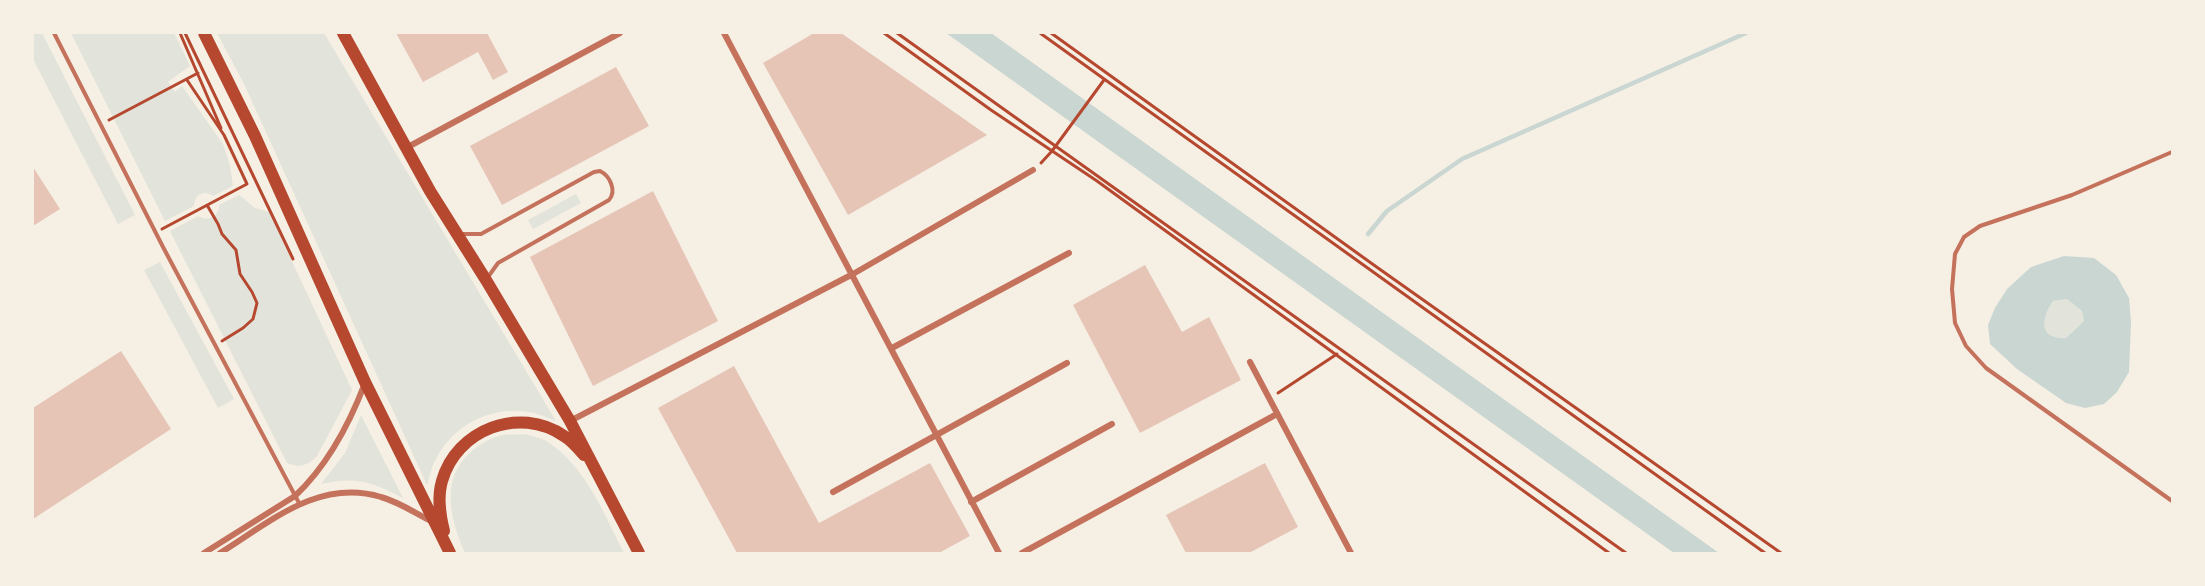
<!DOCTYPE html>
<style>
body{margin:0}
#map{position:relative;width:2205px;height:586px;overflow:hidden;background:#f6efe4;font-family:Overpass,sans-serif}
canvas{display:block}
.frame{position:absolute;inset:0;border:34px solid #f6efe4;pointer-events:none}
</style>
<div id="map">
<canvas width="2205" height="586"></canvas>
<div class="frame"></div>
</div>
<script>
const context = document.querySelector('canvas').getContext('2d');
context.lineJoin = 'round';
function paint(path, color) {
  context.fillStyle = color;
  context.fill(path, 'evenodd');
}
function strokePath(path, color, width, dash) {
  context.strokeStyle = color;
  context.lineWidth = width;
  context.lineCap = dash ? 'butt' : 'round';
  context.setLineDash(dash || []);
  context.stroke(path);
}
paint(new Path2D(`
 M33,33H42L135,215L118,224L33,59Z
 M71,33H174L190,66L168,82L175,92L182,86L223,144L230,166L233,186L213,196C204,189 194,195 194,206L165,221Z
 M217,33H324L556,421C549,419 542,415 534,413C495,404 454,423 436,459C431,467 430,477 427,485L244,84Z
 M576,194L581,203L533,229L528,220Z
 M239,195L255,208L269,212L352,390L317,456C307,466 300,468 287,463L170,231L198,216L205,219L214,217L219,209V205Z
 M160,262L234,399L218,408L144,270Z
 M2067,299L2082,311L2084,321L2066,338C2037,338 2042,319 2053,301Z
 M361,415L403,498C372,482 356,476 321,484L345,453Z
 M526,434C533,437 542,438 548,442C586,467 604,514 624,553H465C450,518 439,478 473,450C482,443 492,437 503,435C510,434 518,435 526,434Z`), '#e2e4dc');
paint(new Path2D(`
 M946,33H991L1719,553H1674Z
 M2064,256L2094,258L2116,275L2129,298L2131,322L2129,372L2117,392L2104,404L2085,408L2066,403L2017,369L1990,344L1988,325L1995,308L2007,289L2031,267ZM2067,299L2082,311L2084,321L2066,338C2037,339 2042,318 2053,301Z`), '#c9d6d2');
strokePath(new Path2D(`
 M1368,234L1387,211L1462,159L1746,33`), '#c9d6d2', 4.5);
paint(new Path2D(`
 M396,33H487L508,72L493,80L478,52L423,82Z
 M814,33H841L987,135L848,215L763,63Z
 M616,67L649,126L502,205L470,146Z
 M33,167L60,209L33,226Z
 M653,191L718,321L593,386L530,257Z
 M1145,265L1182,332L1209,317L1241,380L1140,433L1073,305Z
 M121,351L171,429L33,519V408Z
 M734,366L819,523L930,463L970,536L939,553H737L658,408Z
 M1265,463L1298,527L1249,553H1186L1166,515Z`), '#e6c5b7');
strokePath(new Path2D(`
 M180,33L221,128
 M185,33L293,259
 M884,33L991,110L1097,181L1609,553
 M897,33L1626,553
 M1040,33L1765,553
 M1051,33L1378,268L1781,553
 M109,120L198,73
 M1041,163L1052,151L1104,80
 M207,205L218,224L222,234L236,250L240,274L252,292L257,303L253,319L243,328L222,341
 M162,229L247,184L224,135L187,80
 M1278,393L1337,354`), '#b5482f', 3);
strokePath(new Path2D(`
 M54,33L163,247L299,503
 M2172,152L2072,195L1980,226L1964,237L1955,254L1952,289L1955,323L1966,346L1986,368L2172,501
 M460,234H481L594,172L600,171C610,176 617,191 609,200L498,263L488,277`), '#c5725c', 4);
strokePath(new Path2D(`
 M724,33L999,553
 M406,148L620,33
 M892,348L1069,253
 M1250,362L1351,553
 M570,421L853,274L1033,170
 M833,492L1067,363
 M971,502L1112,424
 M204,553L295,496C328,465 349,425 365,383
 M220,553C270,522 319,478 381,497C399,502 415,513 431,521
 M1022,553L1277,414`), '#c5725c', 6);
strokePath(new Path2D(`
 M204,33L255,136L365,382L450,553
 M343,33L430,191L486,280L570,421L639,553
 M444,531C440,515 437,498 442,481C456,430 519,405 564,436C571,440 578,448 584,455`), '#b5482f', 12);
</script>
